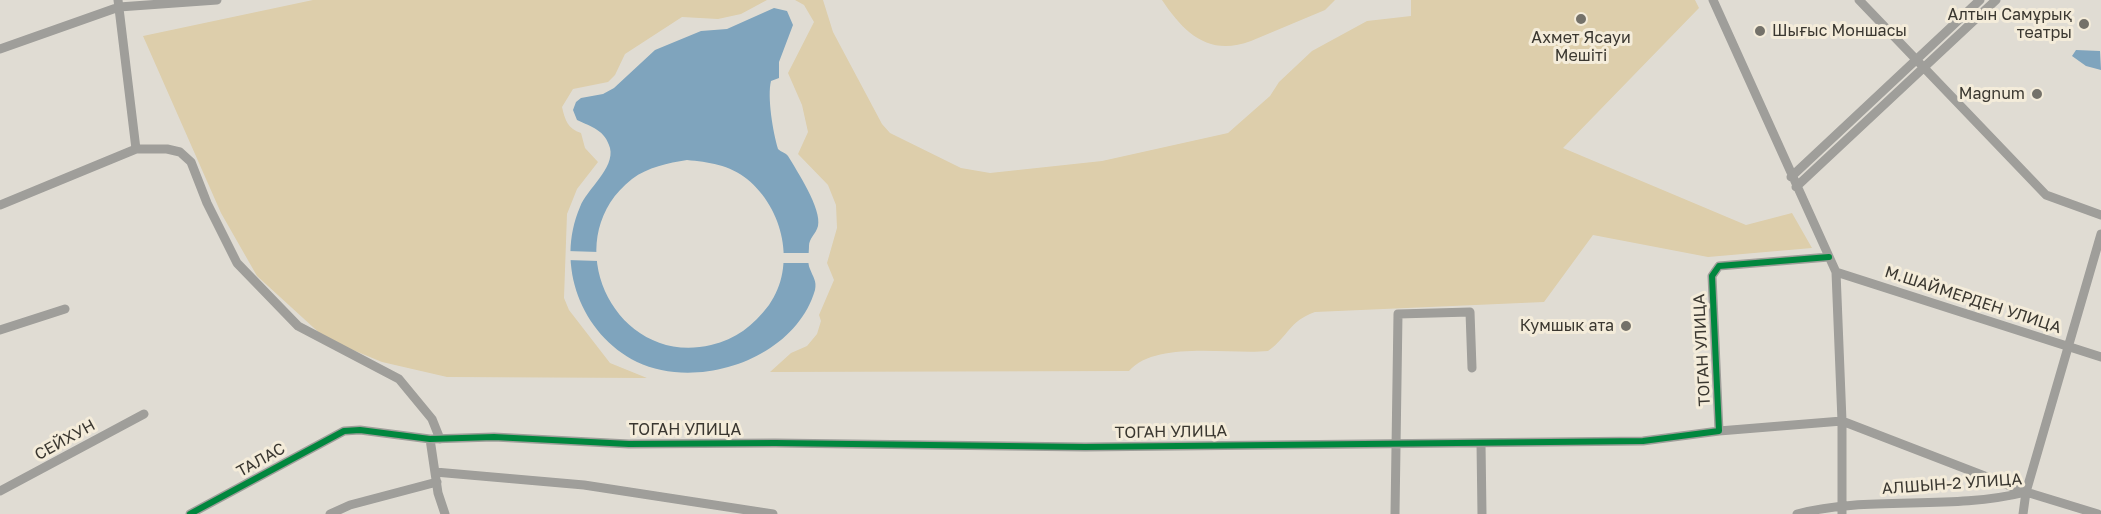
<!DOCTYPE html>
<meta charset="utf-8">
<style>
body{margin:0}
canvas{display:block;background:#e0dcd3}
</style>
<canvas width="2101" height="514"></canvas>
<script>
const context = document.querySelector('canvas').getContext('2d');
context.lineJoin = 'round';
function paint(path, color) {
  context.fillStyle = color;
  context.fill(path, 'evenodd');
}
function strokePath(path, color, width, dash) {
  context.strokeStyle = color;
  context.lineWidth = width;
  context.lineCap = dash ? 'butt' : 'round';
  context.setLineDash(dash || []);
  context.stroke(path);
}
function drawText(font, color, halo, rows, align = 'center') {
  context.font = font + ' "Golos Text",sans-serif';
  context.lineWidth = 6;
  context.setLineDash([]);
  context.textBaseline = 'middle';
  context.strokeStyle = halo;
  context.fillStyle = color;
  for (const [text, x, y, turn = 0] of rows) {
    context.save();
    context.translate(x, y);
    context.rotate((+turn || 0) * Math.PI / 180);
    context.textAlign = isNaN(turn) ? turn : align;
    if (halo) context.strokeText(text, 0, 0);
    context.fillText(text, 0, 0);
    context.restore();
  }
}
paint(new Path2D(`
 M313,0H767L741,14L718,19L682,17L625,54L615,75L608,82L573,89L562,107C565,120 568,129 581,133L585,148L598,162L577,189L567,214L564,298L569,310L610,363L647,378L447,377L382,362L326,339L257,276L221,213L143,36Z
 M795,0H823L833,32L882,124L890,133L961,168L990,173L1102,161L1228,133L1270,96L1279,82L1312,51L1367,21L1411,16V0H1695L1699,8L1563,148L1746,225L1792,213L1812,248L1708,257L1593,235L1544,302L1315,312C1289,321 1289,336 1268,351C1230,355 1156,340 1129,371L770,372L791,353L807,346L817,334L821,321L819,315L834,280L827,263L837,228L836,205L828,185L798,154L808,132L802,105L788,73L814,22L804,5Z
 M1162,0H1335L1325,10L1251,41C1209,57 1184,33 1162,0Z`), '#ddceab');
paint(new Path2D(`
 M774,8L787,11L793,25L779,62V78L771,81C767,97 773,132 778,149C781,152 786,153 788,156C797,171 822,209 818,226C816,234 809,238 809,246C809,253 807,263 810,269C813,277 817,281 815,290C795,359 698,391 637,362C581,334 555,265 580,207C587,189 615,168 610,148C605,130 592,127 577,120L573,110L576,102L581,98L603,94L614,88L655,50L701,31L727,29ZM687,160C708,162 730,165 747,179C783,208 797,266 769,305C753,326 736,339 711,345C615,368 554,240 632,179C648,167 668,163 687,160Z
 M2076,50L2100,51L2101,70L2086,66L2072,56Z`), '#7fa4bd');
paint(new Path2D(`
 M567,251L599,252V261L567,260Z
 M780,253H812V263H781Z`), '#e0dcd3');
strokePath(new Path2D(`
 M118,0L136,149H167L180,152L191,162L207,203L237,263L298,326L399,379L432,419L440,439
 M1713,0L1836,272L1842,421V514
 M1859,0L2046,195L2101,215
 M0,49L119,7L217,0
 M1791,177L1980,0
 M1796,187L1996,0
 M0,205L136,149
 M1836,272L2101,357
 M0,330L65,309
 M1719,431L1842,421L2026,492L2098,514
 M430,439L438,493L445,514
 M1481,443L1482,514
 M435,472L584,485L773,514
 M0,491L144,414
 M190,514L344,431L360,430L430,439L494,437L629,444L775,443L1085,447L1643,441L1719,431L1712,276L1719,266L1829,257
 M330,514L350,505L437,482
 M1395,514L1398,314L1470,312L1472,368
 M1797,514C1870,495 1950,511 2026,492
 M2023,514L2026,492L2101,234`), '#9f9e9a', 9);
strokePath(new Path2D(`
 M190,514L344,431L360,430L430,439L494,437L629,444L775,443L1085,447L1643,441L1719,431L1712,276L1719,266L1829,257`), '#00873e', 6);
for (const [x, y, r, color] of [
 [1581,19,6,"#747169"],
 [2084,24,6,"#747169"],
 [1760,31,6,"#747169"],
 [2037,94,6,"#747169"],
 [1626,326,6,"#747169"]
]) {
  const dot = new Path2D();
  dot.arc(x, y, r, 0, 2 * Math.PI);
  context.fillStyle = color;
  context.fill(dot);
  strokePath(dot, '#f4ecda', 2);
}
drawText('16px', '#3a3730', '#f4ecda', [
 ["Алтын Самұрық",2072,15],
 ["театры",2072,33],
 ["Шығыс Моншасы",1772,31,"left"],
 ["Ахмет Ясауи",1581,38,"center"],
 ["Мешіті",1581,56,"center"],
 ["Magnum",2025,94],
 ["Кумшык ата",1614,326]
], 'right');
drawText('16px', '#3a3730', '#f4ecda', [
 ["М.ШАЙМЕРДЕН УЛИЦА",1973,300,18],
 ["ТОГАН УЛИЦА",1702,350,-93],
 ["ТОГАН УЛИЦА",685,430],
 ["ТОГАН УЛИЦА",1171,432,-1],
 ["СЕЙХУН",65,440,-29],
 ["ТАЛАС",261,460,-29],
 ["АЛШЫН-2 УЛИЦА",1952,484,-4]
]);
</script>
